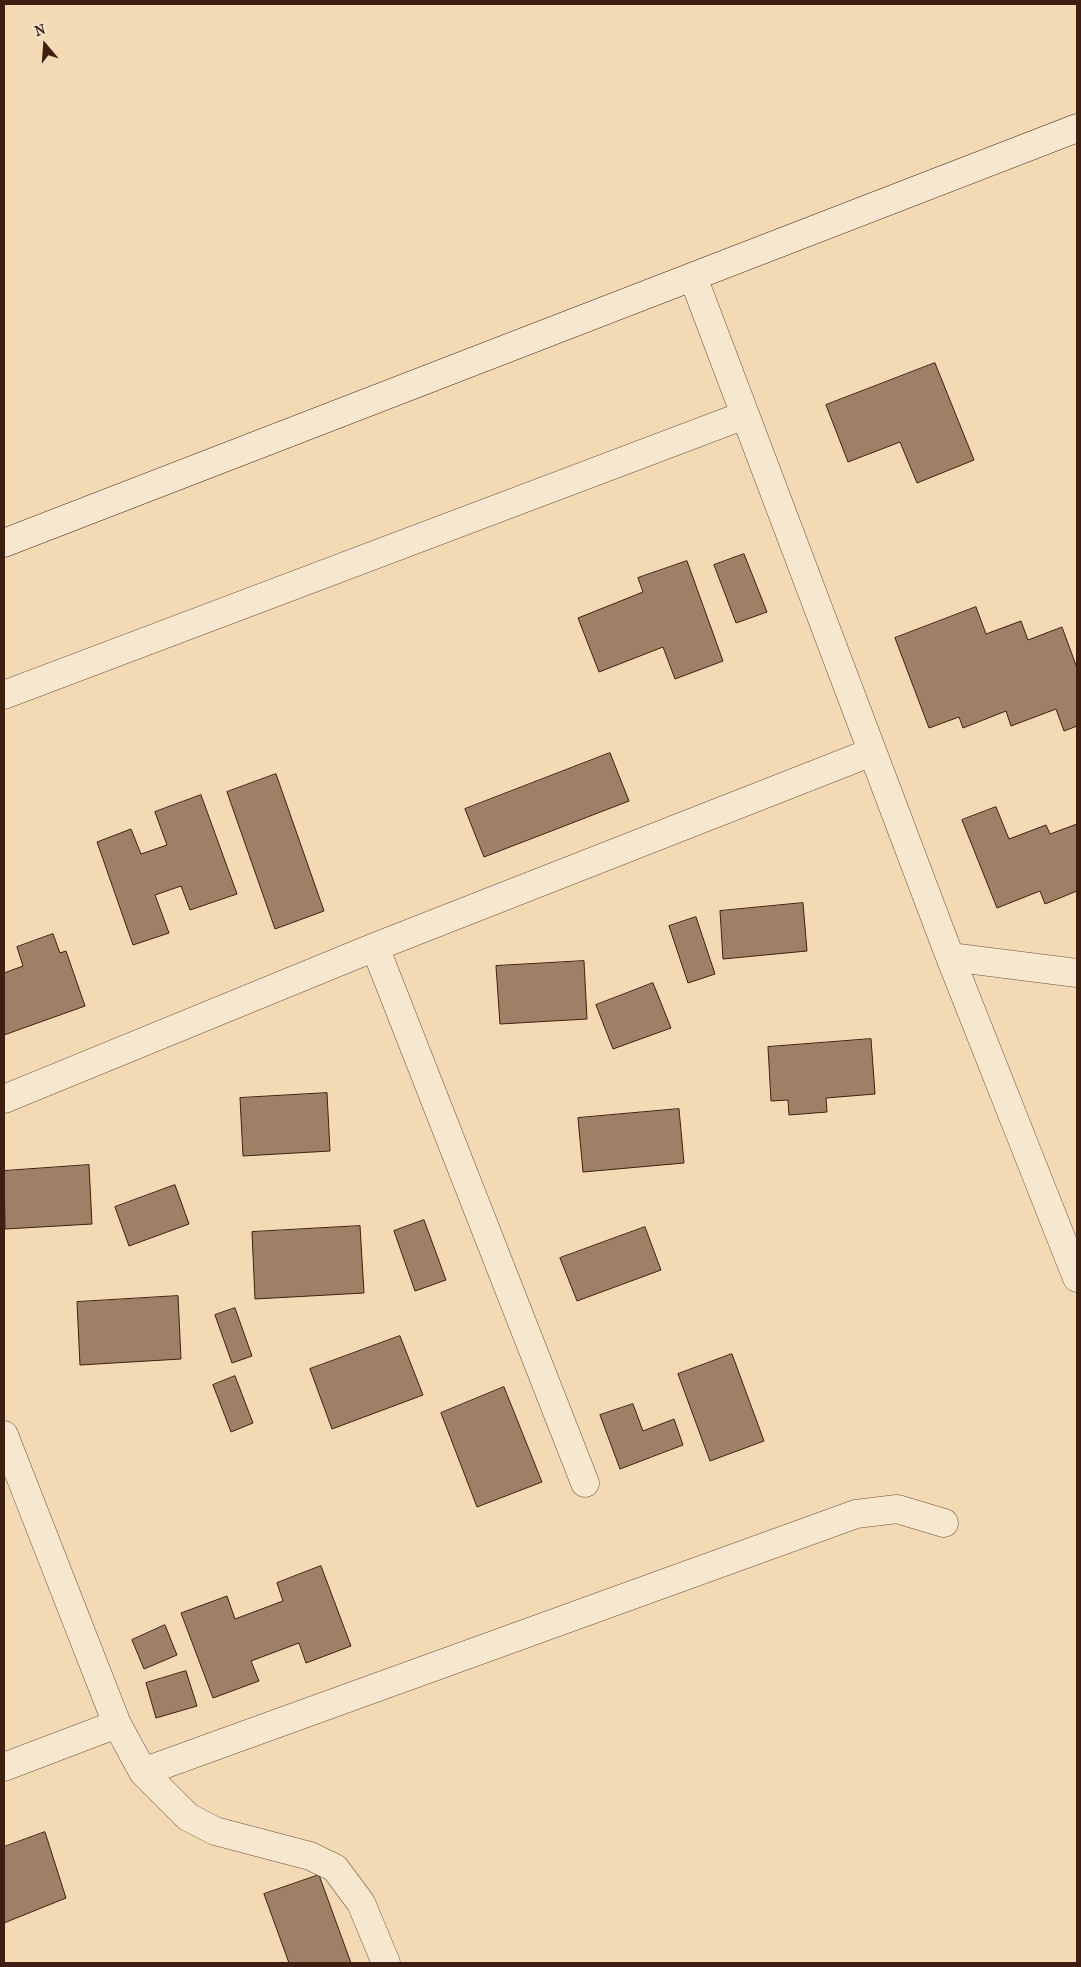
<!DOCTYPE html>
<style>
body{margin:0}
#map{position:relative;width:1081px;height:1967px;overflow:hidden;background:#f3dab5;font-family:"IM FELL French Canon",serif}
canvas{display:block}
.frame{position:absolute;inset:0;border:5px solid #3f1f11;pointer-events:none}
.north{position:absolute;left:20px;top:20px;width:50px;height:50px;-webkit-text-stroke:4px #f7e7cf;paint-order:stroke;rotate:342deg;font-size:14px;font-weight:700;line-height:20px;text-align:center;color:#3f1f11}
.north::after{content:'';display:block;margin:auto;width:18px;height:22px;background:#3f1f11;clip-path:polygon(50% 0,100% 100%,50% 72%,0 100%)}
</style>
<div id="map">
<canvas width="1081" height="1967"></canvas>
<div class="frame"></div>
<div class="north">N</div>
</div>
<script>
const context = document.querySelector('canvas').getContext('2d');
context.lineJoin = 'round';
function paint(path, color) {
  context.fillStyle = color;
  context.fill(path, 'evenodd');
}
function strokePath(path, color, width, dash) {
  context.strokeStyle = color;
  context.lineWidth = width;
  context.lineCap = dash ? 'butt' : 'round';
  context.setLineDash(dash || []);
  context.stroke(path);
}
const building = new Path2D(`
 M935,363L974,460L917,483L900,442L848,462L826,405Z
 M744,554L767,612L736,623L714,565Z
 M687,561L723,661L675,679L663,647L599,672L578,618L643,592L638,578Z
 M976,607L986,634L1021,621L1028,640L1062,627L1077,668V726L1064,731L1056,709L1011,726L1006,711L963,728L959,717L929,728L895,638Z
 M610,753L629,801L484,857L465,809Z
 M276,774L324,911L275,929L227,792Z
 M201,795L237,894L190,910L181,886L155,895L169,933L133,945L97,842L131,829L141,854L167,845L155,812Z
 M996,807L1009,839L1046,825L1050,834L1077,824V891L1045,904L1040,891L997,908L962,820Z
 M803,903L807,951L723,959L720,911Z
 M696,917L715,974L688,983L669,926Z
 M53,934L60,953L66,951L85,1006L4,1035V973L23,966L17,947Z
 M584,961L587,1019L500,1024L496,966Z
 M653,983L671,1028L613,1049L596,1005Z
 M871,1039L875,1094L826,1098L827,1112L789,1115L788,1100L771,1101L768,1047Z
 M327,1093L330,1151L243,1156L240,1098Z
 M679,1109L684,1163L583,1172L578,1118Z
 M89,1165L92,1224L5,1229L4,1171Z
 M175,1185L189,1224L129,1246L115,1207Z
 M424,1220L446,1280L415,1291L394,1231Z
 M360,1226L364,1293L255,1299L252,1232Z
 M645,1227L661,1270L577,1301L560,1258Z
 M178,1296L181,1359L80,1365L77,1302Z
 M235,1308L252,1356L232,1363L215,1315Z
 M400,1336L423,1395L332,1429L310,1369Z
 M732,1354L764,1441L710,1461L678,1374Z
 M235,1376L253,1423L231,1432L213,1385Z
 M504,1387L542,1482L477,1507L441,1413Z
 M633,1404L643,1431L674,1419L683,1445L620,1469L600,1415Z
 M321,1566L351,1646L306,1663L299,1643L251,1661L259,1681L213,1698L181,1613L227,1596L235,1619L283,1601L277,1583Z
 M165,1625L177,1655L144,1669L132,1640Z
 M186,1671L197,1706L156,1718L146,1683Z
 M45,1832L66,1898L4,1923V1847Z
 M319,1875L351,1963H289L264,1894Z`);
paint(building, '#9d8066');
strokePath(building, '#3f1f11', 1);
const street = new Path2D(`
 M693,277L950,957L1077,1278
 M4,695L745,415
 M375,947L585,1483
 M950,957L1077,973
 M4,1099L375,947L872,752
 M4,1435L117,1724L143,1772L188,1817L215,1831L310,1856L335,1868L361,1903L386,1963
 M4,1767L117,1724
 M143,1772L856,1514L897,1509L944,1523`);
const secondary = new Path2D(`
 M4,543L1077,128`);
strokePath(street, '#6c4e3a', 29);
strokePath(secondary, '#3f1f11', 29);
strokePath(street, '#f7e7cf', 28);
strokePath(secondary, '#f7e7cf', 28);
</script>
